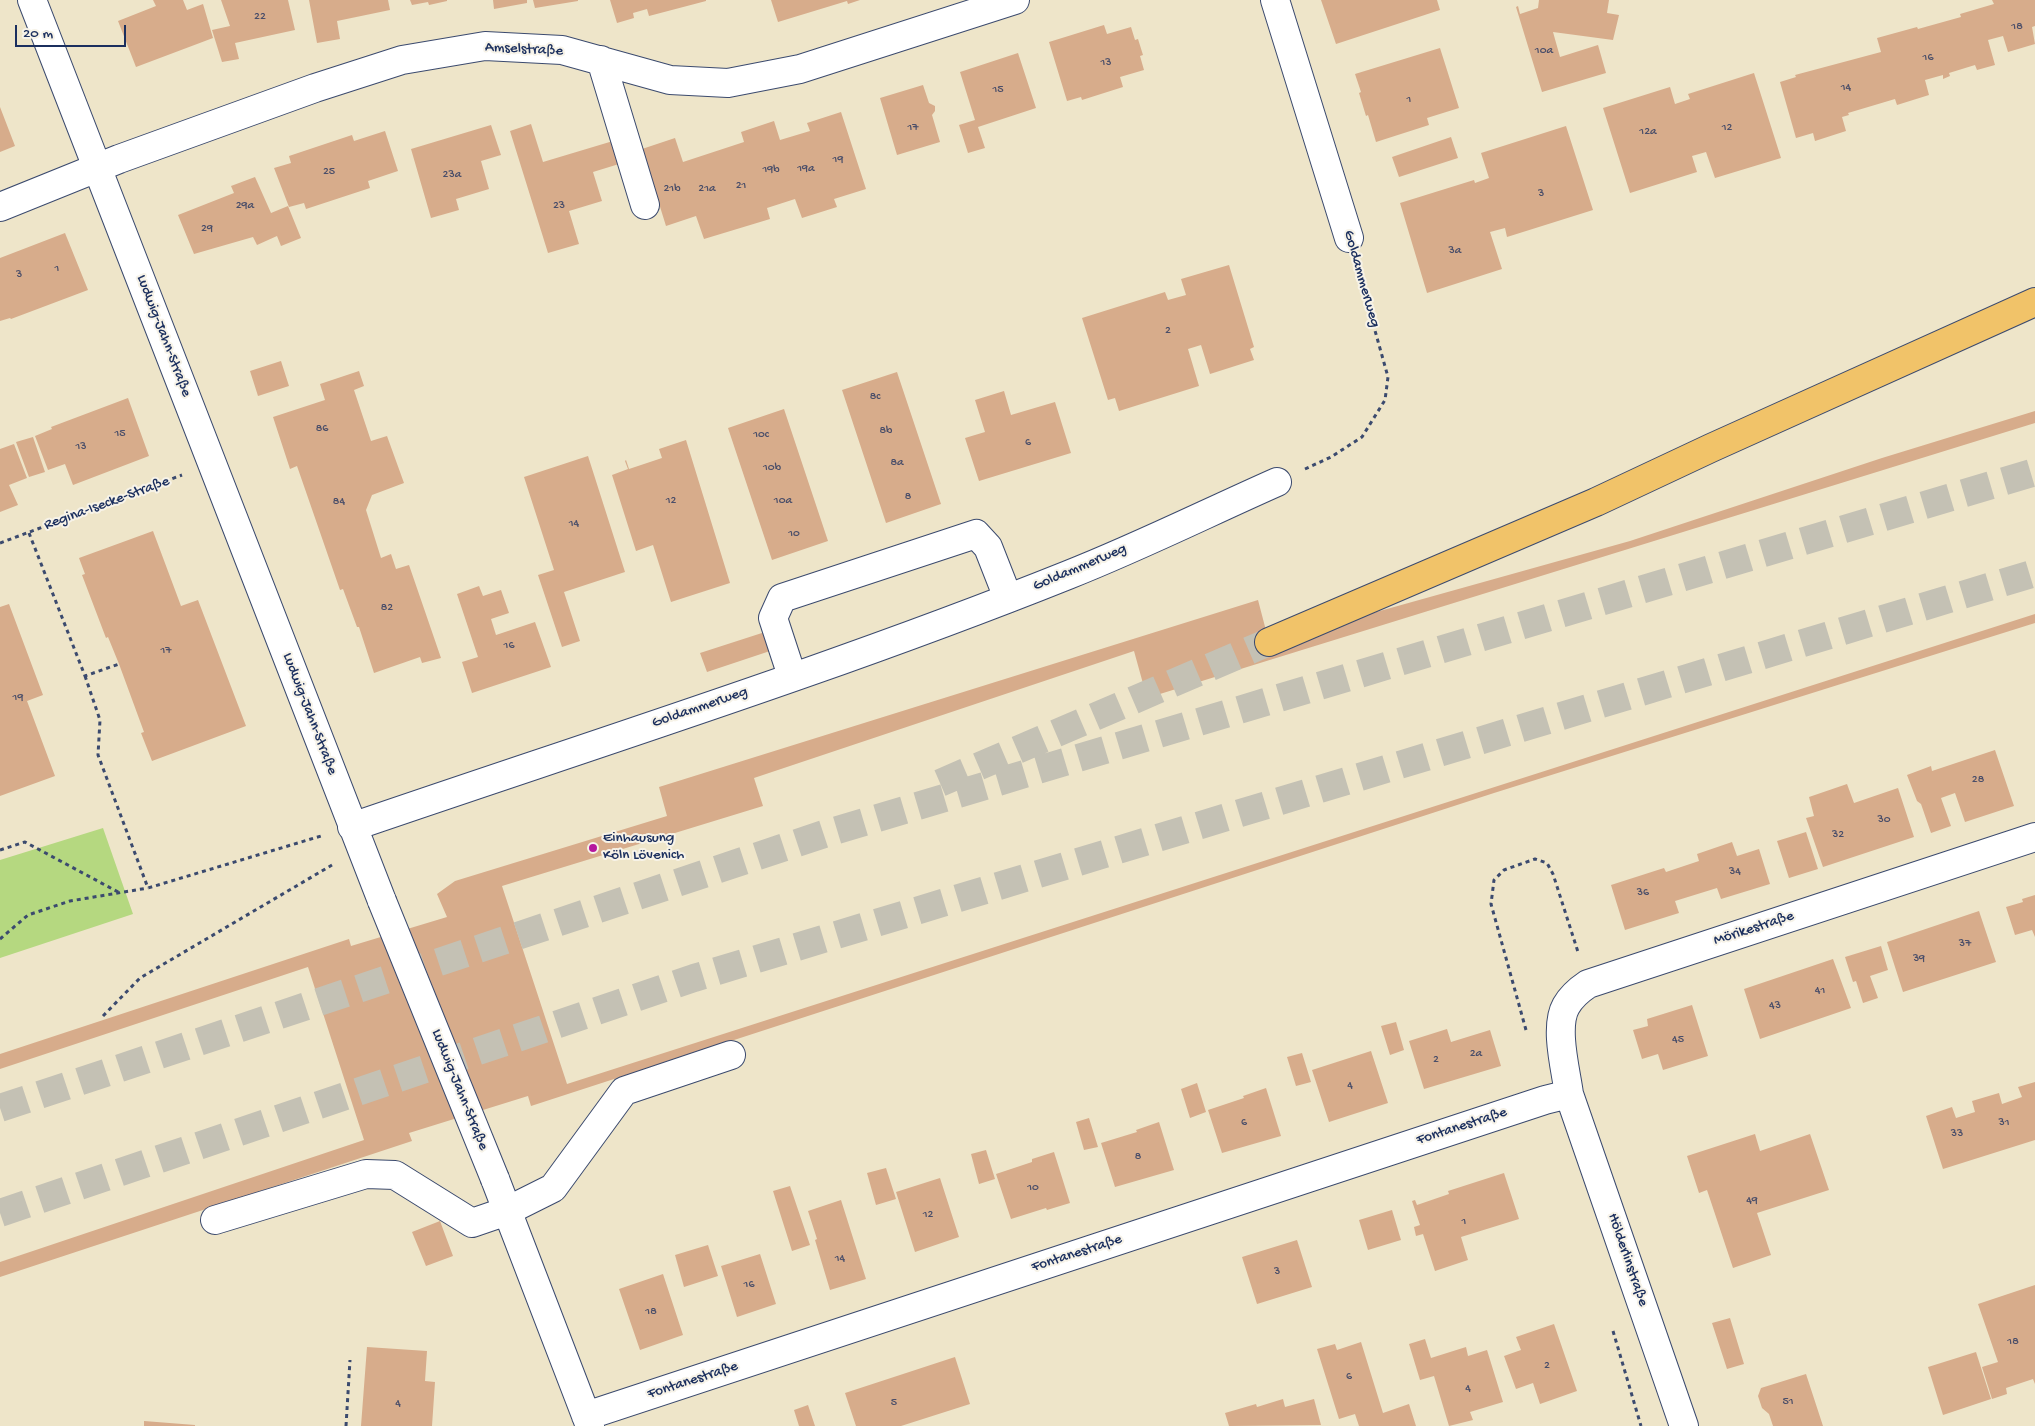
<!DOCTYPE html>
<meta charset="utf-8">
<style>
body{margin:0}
#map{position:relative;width:2035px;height:1426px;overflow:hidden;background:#eee5c9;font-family:"Gochi Hand",sans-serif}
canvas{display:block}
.scale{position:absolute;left:15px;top:25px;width:111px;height:22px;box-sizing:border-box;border:2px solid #1b2f5e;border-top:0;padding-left:6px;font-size:15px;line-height:18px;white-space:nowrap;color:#1b2f5e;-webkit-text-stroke:4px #f7f3e8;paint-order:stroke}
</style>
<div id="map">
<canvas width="2035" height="1426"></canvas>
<div class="scale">20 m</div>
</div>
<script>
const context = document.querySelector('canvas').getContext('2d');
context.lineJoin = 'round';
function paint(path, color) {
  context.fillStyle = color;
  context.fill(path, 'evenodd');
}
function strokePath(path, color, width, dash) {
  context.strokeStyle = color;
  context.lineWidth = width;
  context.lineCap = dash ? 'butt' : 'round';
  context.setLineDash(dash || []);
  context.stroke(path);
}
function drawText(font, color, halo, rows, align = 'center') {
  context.font = font + ' "Gochi Hand",sans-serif';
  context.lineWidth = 4;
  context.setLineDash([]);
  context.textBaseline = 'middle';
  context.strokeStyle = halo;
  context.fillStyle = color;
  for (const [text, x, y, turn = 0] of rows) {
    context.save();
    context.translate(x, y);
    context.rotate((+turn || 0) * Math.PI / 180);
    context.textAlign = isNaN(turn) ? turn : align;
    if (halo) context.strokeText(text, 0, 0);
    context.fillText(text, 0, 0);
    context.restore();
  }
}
paint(new Path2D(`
 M103,828L133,914L0,958V860Z`), '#b5d880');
paint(new Path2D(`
 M153,0H183L187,10L203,4L213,38L136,67L118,21L156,6Z
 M221,0H288L295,30L235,43L239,59L222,62L212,30L230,26Z
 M309,0H388L390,10L337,21L340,39L317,43Z
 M410,0H447V1L429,5L428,2L412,5Z
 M493,0H527V3L494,9Z
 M533,0H578V1L535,8Z
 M610,0H706V1L649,16L647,9L633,13L634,18L617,23Z
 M771,0H860L848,4L847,1L778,22Z
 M1321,0H1437L1440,10L1336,44Z
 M1539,0H1609L1607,13L1619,15L1613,40L1553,32L1560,57L1598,45L1606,73L1542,92L1516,7L1518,6L1520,14L1538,8Z
 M1992,0H2035V26L2032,27L2035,44L2008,52L2003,36L1988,40L1995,65L1977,70L1975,65L1949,73L1950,76L1943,79V75L1925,80L1929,95L1897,105L1895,99L1848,113L1849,115L1842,117L1846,131L1815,141L1813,133L1796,138L1780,82L1796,77L1795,75L1881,52L1877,38L1917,27L1918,29L1961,17L1960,14L1994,4Z
 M1104,25L1107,34L1131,27L1135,40L1138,39L1143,55L1140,56L1144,70L1120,77L1123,87L1082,100L1081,97L1067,101L1049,42Z
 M1440,48L1459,108L1427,118L1429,125L1376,142L1368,115L1366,116L1359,93L1361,92L1355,74Z
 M1018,53L1036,108L978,127L985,148L968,153L959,125L975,120L960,72Z
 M1754,73L1781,158L1715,178L1706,152L1692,156L1697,172L1630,193L1603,108L1670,87L1675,104L1690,99L1688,94Z
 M923,85L929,103L935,106V111L932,115L940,142L897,155L880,98Z
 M0,107L15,146L0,152Z
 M841,112L866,189L834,199L837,207L802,218L795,199L767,208L770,219L704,239L696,216L666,226L642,149L675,138L683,162L744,142L741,132L774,121L780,140L810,131L807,123Z
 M531,124L543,162L613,141L619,164L593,172L602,201L569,211L579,244L548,253L510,131Z
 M491,125L501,155L481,161L489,189L456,199L459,210L431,218L411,149Z
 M1566,126L1593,210L1507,237L1505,228L1490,232L1502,269L1427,293L1400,203L1474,180L1475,183L1489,178L1481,153Z
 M385,131L398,171L368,181L370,188L306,209L304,203L289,207L274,168L291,163L289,156L352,135L354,141Z
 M1451,137L1458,158L1399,177L1392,157Z
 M255,177L271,213L288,206L301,238L281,246L277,236L257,245L253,237L194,254L178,215L234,193L231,186Z
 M65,233L88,290L11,319L10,318L0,321V258Z
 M1229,265L1254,347L1250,349L1254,360L1210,374L1201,345L1188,349L1199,386L1119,411L1115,398L1108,400L1082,318L1165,292L1168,300L1186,295L1181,279Z
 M281,361L289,386L258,396L250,371Z
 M359,371L364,386L354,390L371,441L387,436L404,483L372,495L366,510L381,558L391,554L396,569L409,565L441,658L422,663L420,657L374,673L359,627H357L343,589L340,590L297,466L290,469L273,417L325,400L320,384Z
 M897,372L941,504L886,523L842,390Z
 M1004,391L1011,415L1055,402L1071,453L979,481L965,438L985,432L975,400Z
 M128,398L149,456L73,485L65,464L48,470L35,436L52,429L51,427Z
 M784,409L828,541L772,560L728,428Z
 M2035,411V423L1147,698L1134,651L754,778L763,806L502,886L567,1084L2035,614V623L1494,793L531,1106L528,1096L409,1133L412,1141L0,1277V1262L364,1140L308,967L0,1069V1054L349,939L351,946L447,917L437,894L455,881L667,816L659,787L1258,600L1269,642L1630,541L1882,458Z
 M33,437L45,472L29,477L16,442Z
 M686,440L730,583L671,602L653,545L636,551L612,475L628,469L625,461L626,460L629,469L662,458L659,449Z
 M14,444L27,478L9,485L18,505L0,512V449Z
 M588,456L625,572L564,592L580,641L562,647L538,575L554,570L524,477Z
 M153,531L181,606L198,600L246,726L152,761L141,733L144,732L119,664L108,637L106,638L82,575L85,574L79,558Z
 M479,586L483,596L501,590L509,613L491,619L496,635L535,622L551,667L472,693L462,662L478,657L457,594Z
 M9,604L43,695L27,701L55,776L0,796V607Z
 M765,632L770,651L707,672L700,653Z
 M1995,750L2014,806L1965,822L1955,793L1941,798L1951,826L1931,833L1921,804L1917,801L1907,775L1931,766L1932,771Z
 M1847,784L1854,803L1898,788L1914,837L1823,867L1806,818L1814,816L1809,797Z
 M1806,832L1818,869L1789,878L1777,841Z
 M1732,842L1737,856L1759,849L1770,884L1721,899L1717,888L1675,901L1679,913L1625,930L1611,885L1664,868L1666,872L1699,861L1697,854Z
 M2035,895V937L2032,930L2015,935L2006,907L2023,902L2022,899Z
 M1979,911L1996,962L1903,992L1887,942Z
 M1881,946L1888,970L1870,976L1878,998L1863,1003L1856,981L1853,982L1845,957Z
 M1833,959L1851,1008L1760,1039L1744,989Z
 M1692,1005L1708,1056L1663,1070L1658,1054L1642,1059L1633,1030L1648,1026L1647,1019Z
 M1396,1022L1404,1050L1390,1055L1381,1026Z
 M1447,1029L1451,1042L1490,1030L1501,1066L1424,1089L1409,1041Z
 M1371,1051L1388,1103L1329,1122L1312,1070Z
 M1302,1053L1311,1082L1296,1086L1287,1057Z
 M2035,1082V1140L1943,1169L1926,1116L1952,1107L1956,1118L1975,1112L1972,1101L1999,1093L2002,1104L2022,1097L2018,1087Z
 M1197,1083L1206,1112L1190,1118L1181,1089Z
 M1266,1088L1281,1136L1222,1153L1208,1110L1244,1098L1243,1096Z
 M1089,1118L1098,1147L1084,1150L1076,1122Z
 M1159,1122L1174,1170L1115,1187L1101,1143L1137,1132L1136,1130Z
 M1755,1134L1760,1151L1810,1134L1829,1190L1757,1213L1771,1255L1733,1268L1707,1190L1699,1193L1687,1156Z
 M986,1150L995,1179L979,1184L971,1154Z
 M1054,1152L1070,1203L1047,1210L1046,1208L1011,1219L996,1174L1032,1162V1159Z
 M886,1168L896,1199L876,1205L867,1173Z
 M1504,1173L1519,1219L1461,1237L1468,1260L1435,1271L1423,1234L1416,1236L1414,1227L1420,1225L1412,1201L1415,1200L1417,1205L1449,1194L1448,1191Z
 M940,1178L959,1237L915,1252L896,1192Z
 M790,1186L810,1245L792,1251L773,1191Z
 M841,1200L866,1279L830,1290L815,1240L817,1239L808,1211Z
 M1392,1210L1401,1240L1368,1250L1359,1220Z
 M440,1221L453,1256L426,1266L412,1232Z
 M1297,1240L1312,1287L1257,1304L1242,1257Z
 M708,1245L718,1276L684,1287L675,1255Z
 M760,1254L776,1304L737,1317L721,1266Z
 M663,1274L683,1335L640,1350L619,1289Z
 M2035,1285V1384L2033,1379L2006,1388L2007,1394L1992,1399L1982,1367L1998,1362L1978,1304Z
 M1730,1318L1744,1364L1727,1369L1712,1323Z
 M1554,1324L1577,1391L1540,1404L1533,1383L1516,1389L1504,1356L1521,1350L1516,1337Z
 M1425,1339L1431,1358L1466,1347L1468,1356L1487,1350L1503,1402L1470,1412L1473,1420L1449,1426L1434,1376L1420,1380L1409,1344Z
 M1361,1342L1383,1413L1409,1404L1416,1426H1359L1355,1414L1339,1419L1317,1349L1335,1344L1337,1350Z
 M367,1347L427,1351L425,1381L435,1382L432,1426H361Z
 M1976,1352L1991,1399L1943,1415L1928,1367Z
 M955,1357L970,1404L901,1426H856L845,1393Z
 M1806,1374L1823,1426H1773L1769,1414L1762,1408L1758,1396L1761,1388Z
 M1283,1399L1285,1407L1314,1399L1321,1425L1229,1426L1225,1413L1256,1404L1257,1407Z
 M808,1405L815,1426H799L794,1410Z
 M144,1421L195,1425V1426H144Z`), '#d7ac8b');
strokePath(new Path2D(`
 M940,783L1269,642
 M0,1108L824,834L2035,472
 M0,1213L694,978L2035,573`), '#c4c1b4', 28, [28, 14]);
const minor = new Path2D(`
 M32,0L382,901
 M1275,0L1349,238
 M601,60L645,205
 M0,207L119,159L315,88L402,60L485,46L562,50L670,80L728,83L800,69L1015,0
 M792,676L773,618L782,598L976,534L988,547L1008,598
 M352,827C591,745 833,669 1068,575C1139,547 1207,513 1277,482
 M495,1179L590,1426
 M215,1220L366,1174L395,1175L472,1223L507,1211L553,1188L624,1091L731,1055
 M586,1416L1545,1100L1569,1094
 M1684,1426L1569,1094C1566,1071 1554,1027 1566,1006C1571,997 1579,990 1588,984L2035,837`);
const highway = new Path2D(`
 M1269,642L1596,502L1711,448L2035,302`);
strokePath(minor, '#3b4a6e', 30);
strokePath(highway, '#3b4a6e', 30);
strokePath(new Path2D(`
 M1305,469L1331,457L1362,437L1385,400L1388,377L1358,270
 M29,533L85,676L119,664
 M0,543L182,475
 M85,676L100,720L98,755L148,888L321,836
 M0,850L25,842L120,893
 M0,939L28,915L70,901L148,888
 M103,1016L140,978L332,865
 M1526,1030L1491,904L1494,880L1504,870L1535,859L1547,863L1553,874L1578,952
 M1613,1331L1641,1426
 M346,1426L350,1360`), '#3b4a6e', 3, [4, 4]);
strokePath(minor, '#fff', 28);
strokePath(highway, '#f1c369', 28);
const minorBridge = new Path2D(`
 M382,901L495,1179`);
strokePath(minorBridge, '#3b4a6e', 30, []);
strokePath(minorBridge, '#fff', 28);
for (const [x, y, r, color] of [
 [593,848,5,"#b5179e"]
]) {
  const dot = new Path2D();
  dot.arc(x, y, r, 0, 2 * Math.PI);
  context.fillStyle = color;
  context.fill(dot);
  strokePath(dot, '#f7f3e8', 2);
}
drawText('12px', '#4a4e69', null, [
 ["22",260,17],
 ["18",2017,27],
 ["10a",1544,51],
 ["16",1928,58],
 ["13",1106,63],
 ["14",1846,88],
 ["15",998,90],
 ["1",1409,100],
 ["17",913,128],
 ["12",1727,128],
 ["12a",1648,132],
 ["19",838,160],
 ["19a",806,169],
 ["19b",771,170],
 ["25",329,172],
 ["23a",452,175],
 ["21",741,186],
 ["21b",672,189],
 ["21a",707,189],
 ["3",1541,194],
 ["29a",245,206],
 ["23",559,206],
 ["29",207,229],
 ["3a",1455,251],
 ["1",57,269],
 ["3",19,275],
 ["2",1168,331],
 ["8c",875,397],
 ["86",322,429],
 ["8b",886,431],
 ["15",120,434],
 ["10c",761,435],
 ["6",1028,443],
 ["13",81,447],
 ["8a",897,463],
 ["10b",772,468],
 ["8",908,497],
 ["12",671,501],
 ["10a",783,501],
 ["84",339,502],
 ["14",574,524],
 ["10",794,534],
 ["82",387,608],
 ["16",509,646],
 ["17",166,651],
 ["19",18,698],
 ["28",1978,780],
 ["30",1884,820],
 ["32",1838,835],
 ["34",1735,872],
 ["36",1643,893],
 ["37",1965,944],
 ["39",1919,959],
 ["41",1820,991],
 ["43",1775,1006],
 ["45",1678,1040],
 ["2a",1476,1054],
 ["2",1436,1060],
 ["4",1350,1086],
 ["6",1244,1123],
 ["31",2004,1123],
 ["33",1957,1134],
 ["8",1138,1157],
 ["10",1033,1188],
 ["49",1752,1201],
 ["12",928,1215],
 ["1",1464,1222],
 ["14",840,1259],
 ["3",1277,1272],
 ["16",749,1285],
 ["18",651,1312],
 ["18",2013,1342],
 ["2",1547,1366],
 ["6",1349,1377],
 ["4",1468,1389],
 ["51",1788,1402],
 ["5",894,1403],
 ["4",398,1404]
]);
drawText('15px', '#1b2f5e', '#f7f3e8', [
 ["Amselstraße",524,50,3],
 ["Goldammerweg",1361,279,74],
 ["Ludwig-Jahn-Straße",163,336,69],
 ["Regina-Isecke-Straße",107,504,-20],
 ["Goldammerweg",1080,568,-23],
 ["Goldammerweg",700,708,-19],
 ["Ludwig-Jahn-Straße",309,714,69],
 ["Mörikestraße",1754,929,-18],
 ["Ludwig-Jahn-Straße",459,1090,68],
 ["Fontanestraße",1462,1127,-18],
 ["Fontanestraße",1077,1254,-18],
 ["Hölderlinstraße",1627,1260,71],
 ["Fontanestraße",693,1381,-18]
]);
drawText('15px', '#1b2f5e', '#f7f3e8', [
 ["Einhausung",603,839],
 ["Köln Lövenich",603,856]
], 'left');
</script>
